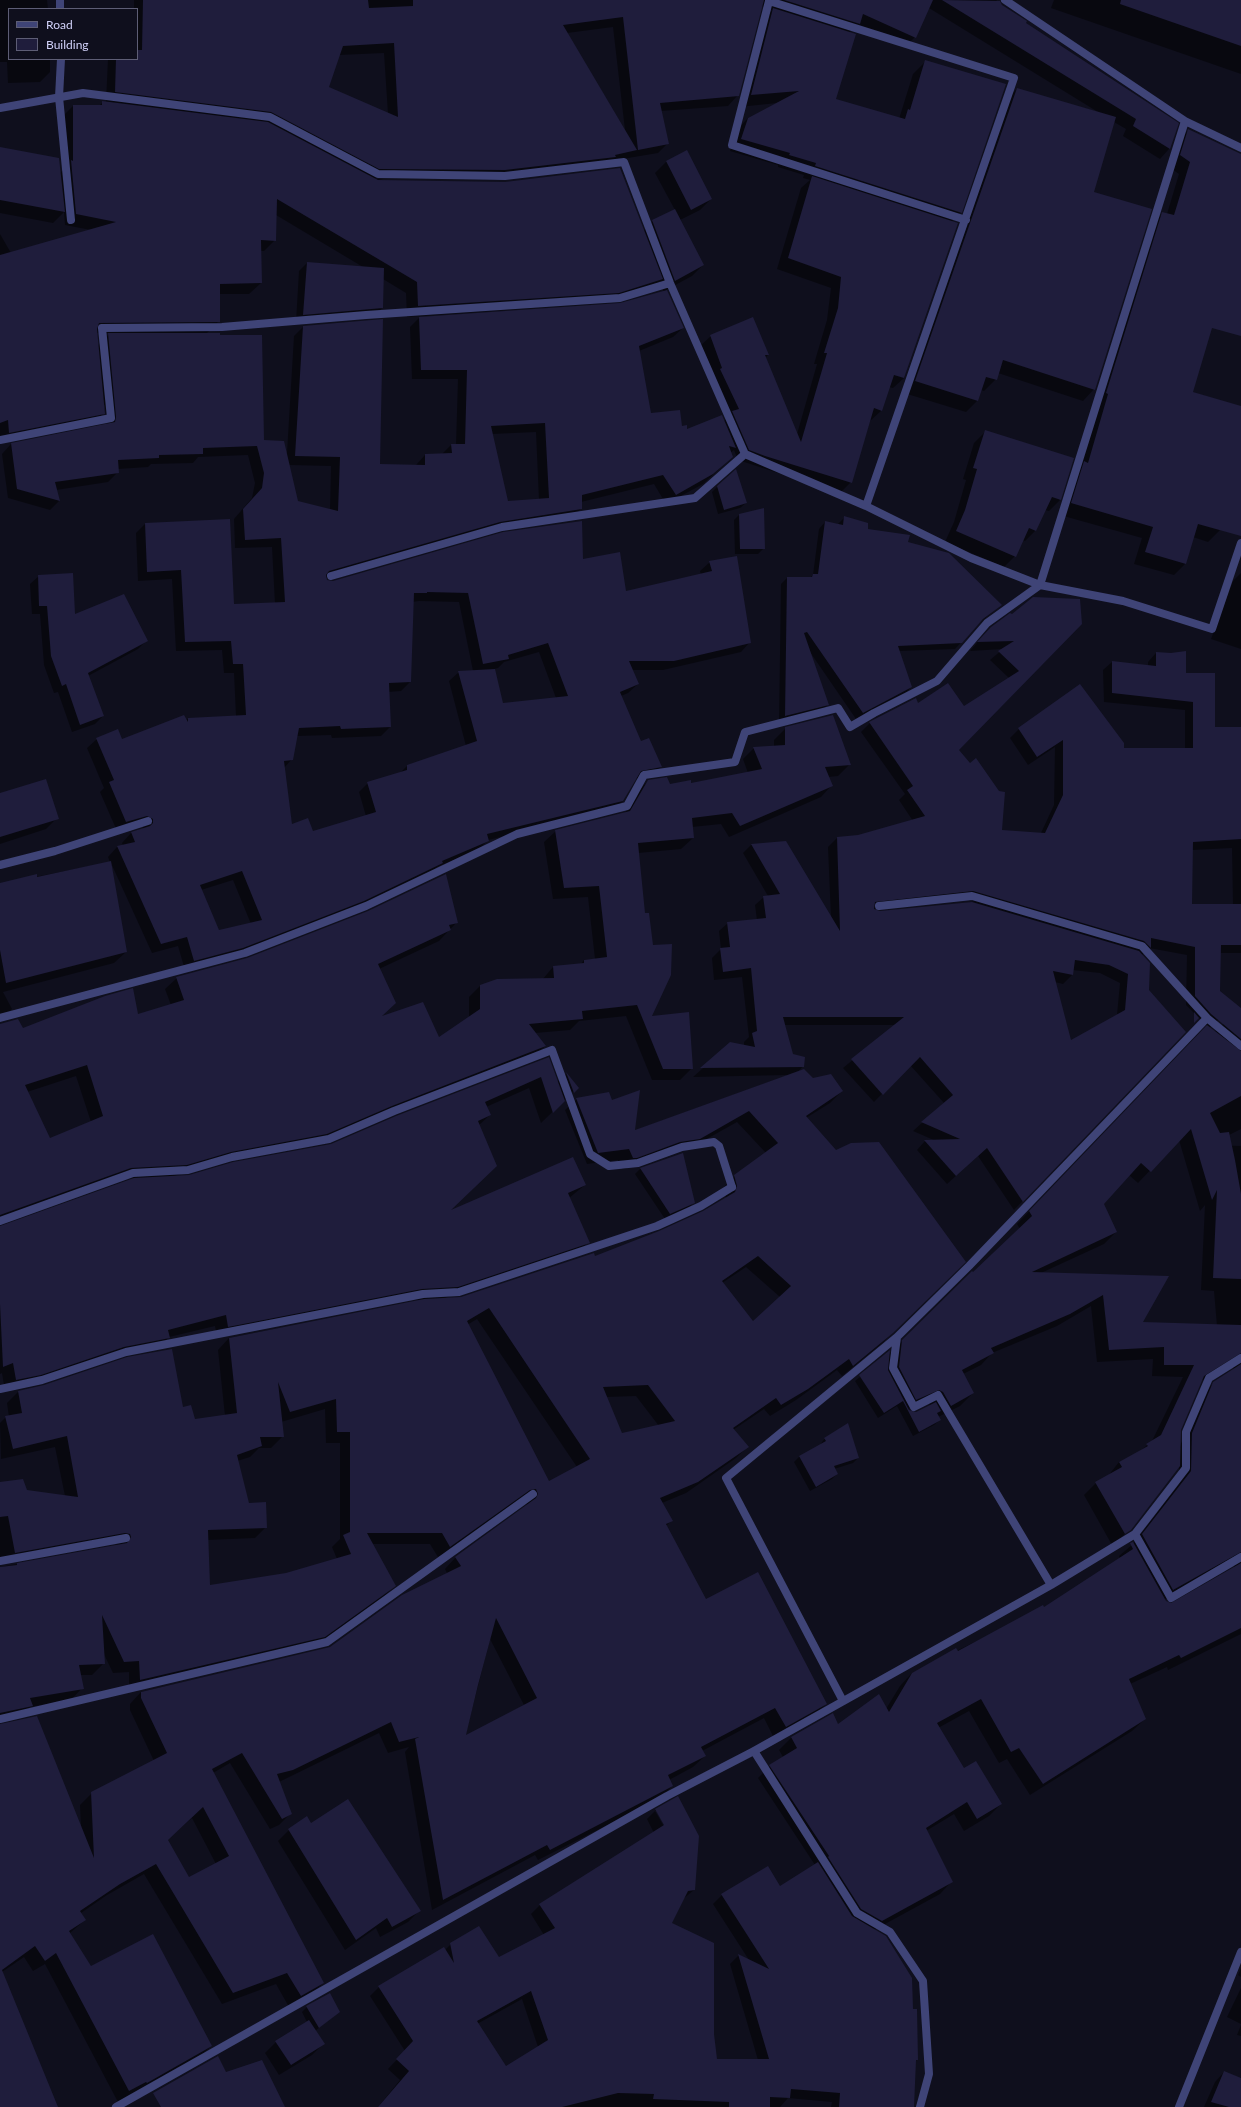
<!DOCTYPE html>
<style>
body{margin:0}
#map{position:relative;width:1241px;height:2107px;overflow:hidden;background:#0f0f1d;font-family:Lato,sans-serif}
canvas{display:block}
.legend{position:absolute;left:8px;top:8px;width:130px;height:52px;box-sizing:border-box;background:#0f0f1d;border:1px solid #5d5d75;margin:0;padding:5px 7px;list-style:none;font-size:12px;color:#d1d1f9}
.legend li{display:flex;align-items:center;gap:8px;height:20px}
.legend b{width:20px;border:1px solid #5d5d75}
</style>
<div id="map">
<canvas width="1241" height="2107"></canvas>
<ul class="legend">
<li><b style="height:5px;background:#3f4477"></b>Road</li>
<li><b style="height:11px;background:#1f1d3c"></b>Building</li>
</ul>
</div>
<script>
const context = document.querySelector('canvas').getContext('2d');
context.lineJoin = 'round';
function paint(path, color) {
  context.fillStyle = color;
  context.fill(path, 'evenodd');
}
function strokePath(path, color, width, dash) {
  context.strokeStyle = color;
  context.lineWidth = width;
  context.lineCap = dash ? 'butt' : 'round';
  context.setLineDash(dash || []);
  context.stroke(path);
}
paint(new Path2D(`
 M0,0H47L48,9H9V59H50V72L40,82L8,83L7,62H0Z
 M134,0H996L1024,23L1177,124L1169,149L1160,159L1123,136L1126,129L1114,122L1093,192L1094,389L1083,401L998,373L996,379L984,391L981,390L977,401L966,412L904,393L1005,100L1017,89L1098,112L929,8L915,37L905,47L856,26L849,33L834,100L899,119L913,74L925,62L961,212L951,222L904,378L893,388L889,387L881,411L870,421L851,482L840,493L738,460L734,450L730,453L732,457L703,484L666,504L654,484L581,502V509L571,518L490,531L326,578L327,581L333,582L582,560L625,593L701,575L700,571L710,562L750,642L741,652L663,670H632L638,684L628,693L621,696L640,742L661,767L652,776L635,779L623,801L613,810L488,840L478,850L437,867L432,872L353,910L233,957L185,970L178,946L152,953L111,863L126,952L114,963L3,992L12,1009L0,1020V884L110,862L108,857L117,847L123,846L122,843L131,833L144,829L142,826L117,831L100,792L104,788L87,748L97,739L122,740L188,719L236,716L234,673H224L222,650L176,651L172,579L138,581L136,533L145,524L233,605L275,604L272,547L235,548L234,519L252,498L255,483L248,455L198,457L193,463L151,464L148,467L118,469V472L108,482L56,490L59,501L50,510L8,498L2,454L11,444L107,425L105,405L103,406L104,413L93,424L0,443V234L11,253L91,230L65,225L64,212L53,223L0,213V150L60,173L63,170L62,117L73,106H99L103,102H106L108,59H137V9H134ZM761,6L772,10L761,21L739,107L777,103L748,118L736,131L730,151L778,165V167L804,175L803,178L810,180L801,188L777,269L831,288L827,320L814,364H817L797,434L765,358L768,355L711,336L700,346L727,418L724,421L687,431L650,414L639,351L673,337L683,328L666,290L692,276L703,265L680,220L700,210L711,199L686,151L666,162L655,173L675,210L653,221L643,231L373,178L494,180L605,167L628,158L658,153L668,143L661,111L728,106L738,95ZM613,27L625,130L567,33ZM384,53L388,114L328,87L339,55ZM276,215L363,267L307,263L299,271L296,322L375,316L382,308L383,279L406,293L407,317L607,303L651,290L660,281L664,292L621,304L419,318L410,327L412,379H458L456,445H451L441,455H425L416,465H379L303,327L294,336L287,453L263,441L206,334L219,321V294H249L261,283L260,251H264L275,240ZM97,333H110L98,345ZM536,432L539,500L507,502L492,434ZM289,465L331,466L330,510L297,502ZM419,601L459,602L473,671L459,672L449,681L466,746L407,766L400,773L368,783L359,792L366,816L313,832L292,825L284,768L292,759L297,736L331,735L332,738L381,736L390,727L388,692L401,691L410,682L412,602ZM539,652L556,698L502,705L494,669L498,668L504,662ZM233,880L251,924L219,931L201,890Z
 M1054,0H1236L1241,2V74L1051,8Z
 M1189,130L1241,155V303L1178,291L1192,392L1241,407V474L1220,530L1208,542L1193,537L1185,564L1174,575L1134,564L1142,538L1060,515L1151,225L1163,213L1167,214L1179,174L1169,167L1177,141Z
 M985,432L1060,500L1049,511L1045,510L1036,530L1025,541L1022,540L1015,556L1004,567L945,542L954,522L966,480L963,479L974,443Z
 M717,487L746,503L740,508L718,514L712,492Z
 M739,515L764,548L758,554H735L734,520Z
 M844,518L867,530L907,543L1001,605L978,624L955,649L899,651L911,687L905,694L856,719L810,652L828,704L822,711L779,722L781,584L787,578H810L813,575L819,529L825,522L838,524Z
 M1241,573V649L1211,639L1233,581Z
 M39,576L74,615L146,641L138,649L88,676L103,716L95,724L72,732L58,692L54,693L44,665L40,614H32L30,584Z
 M1079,600L958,750L1001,831L1041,833L1054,805L1055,747L1028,765L1010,738L1019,729L1080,685L1123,749H1185V710L1104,702L1103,670L1112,662L1148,666V662L1156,653L1185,674L1214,728H1241V953H1220L1218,1020L1209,1028L1214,1032L1241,1008V1044L1235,1050L1241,1052V1129L1209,1145L1241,1146V1634L1168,1670L1167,1667L1130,1684L1145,1719L1132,1731L1030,1795L1007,1759L999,1763L969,1711L938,1728L964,1769L1001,1804L989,1816L964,1831L954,1814L926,1831L952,1881L940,1894L874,1930L913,2010L917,2060L915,2061L913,2107H831L832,2102L788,2098L780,2107H378L400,2080L388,2069L405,2051L370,1996L379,1987L444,1951L451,1944L499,1958L544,1935L531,1914L540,1905L654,1833L647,1819L656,1810L678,1798L694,1890L683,1899L671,1924L713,2034L716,2060H758L730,1964L739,1955L749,1960L713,1904L722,1895L780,1887L815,1865L758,1778L770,1766L783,1757L779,1750L791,1738L838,1725L886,1709L900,1686L912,1673L1043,1608L1120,1559L1119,1556L1133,1544L1179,1484V1466L1131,1529L1112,1545L1084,1495L1096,1483L1108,1476L1119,1462L1139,1452L1152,1441L1183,1377L1152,1376L1153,1359L1097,1362L1091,1306L1057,1326L992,1353L981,1365L963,1374L973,1393L960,1406L938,1417L940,1420L934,1425L913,1436L897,1406L878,1418L855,1381L888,1355L972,1272L973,1274L1020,1229L1017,1224L1208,1027L1186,1005L1187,955L1149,948L1142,955L1148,991L1185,1032L1014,1210L978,1156L947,1184L917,1150L925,1141H936L913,1131L944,1103L910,1065L874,1102L843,1068L895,1025H785L792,1055L803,1066L798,1072L842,1091L830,1103L806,1118L836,1151L964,1262L881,1344L842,1376L837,1370L796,1400L770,1416L764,1409L733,1430L747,1447L736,1458L686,1493L662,1503L671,1521L666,1526L705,1601L826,1704L815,1715L774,1738L764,1718L702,1751L705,1756L693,1767L669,1780L672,1786L661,1798L538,1860L535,1855L432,1910L405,1752L409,1747L388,1753L379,1733L279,1782L290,1814L279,1825L270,1829L230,1763L213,1773L323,1983L312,1994L289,2007L276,1984L222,2004L144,1874L107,1895L81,1913L85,1920L70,1933L91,1967L211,2046L200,2057L118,2102L45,1964L33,1971L24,1957L2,1972L57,2107H0V1725L81,1827L80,1805L92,1793L154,1761L130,1710V1704L141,1692L330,1648L447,1573L445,1569L456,1557L526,1507L527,1503L438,1557L430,1544H372L395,1585L384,1597L312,1648L129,1691V1672L113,1673L103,1652L104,1663L92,1675H80L82,1688L71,1700L30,1707L21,1717L0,1721V1567L120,1546L113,1543L0,1564V1483L26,1491L65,1496L55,1447L1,1459L0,1423L6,1417H9L7,1403L18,1392L182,1408L194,1420L225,1416L218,1350L229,1338L427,1300H410L217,1337L215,1326L169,1337L157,1349L112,1358L5,1391L2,1373L0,1374V1227L138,1178L119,1179L0,1222V1024L22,1029L137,1016L171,1005L165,989L177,978L457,922L439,941L379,969L381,1017L438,1038L469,1018V997L480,986L542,980L553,967L581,964L584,960L595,959L588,897L553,899L544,842L556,831L625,813L636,793L648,781L670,786L690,785L748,773L743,759L754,748L774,746V740L786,728L849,765L838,776L828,777L832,785L821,797L729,837L721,824L692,827L693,838L681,849L638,853L651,1017L692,1068L680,1080H652L626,1016L579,1021L570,1030L535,1033L545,1046L534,1057L315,1145L219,1163L171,1177L189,1176L330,1145L548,1058L557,1082L566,1074L577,1088L541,1123L529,1088L486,1107L490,1115L479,1125L447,1212L585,1185L569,1198L588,1242L577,1254L442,1299L461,1298L595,1257L660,1232L704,1212L726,1198L723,1188L735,1176L766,1153L737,1122L687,1150L668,1153L625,1169H622L618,1160L587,1164L565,1110L577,1099L611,1102L633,1131L788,1075L693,1077L731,1043L744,1046V1042L749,1037L742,977L714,980L712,958L721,949L719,931L728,923L757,920L755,905L764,897L768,896L743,853L751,845L786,842L831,918L828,847L837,838L858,836L913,821L899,800L905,794L861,732L870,723L917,705L963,708L1009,678L990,660L1003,649L970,651L982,637L1012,615ZM1232,848L1233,905H1191L1192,850ZM964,899L975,902L879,912L873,909ZM1072,970L1100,973L1120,983L1117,1015L1070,1041L1055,982L1063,984L1072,975ZM76,1076L91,1122L50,1139L27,1092ZM1179,1140L1200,1211L1205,1205L1201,1290L1214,1291L1217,1326L1141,1323L1167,1277L1041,1273L1104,1244L1116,1232L1103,1204L1129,1175L1138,1183ZM746,1267L780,1297L752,1323L722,1283ZM477,1319L577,1467L549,1483L467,1325ZM1225,1365H1232L1234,1370L1214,1383L1201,1395L1180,1446V1430L1201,1381ZM636,1396L659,1426L622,1434L606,1397ZM926,1401L931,1406L916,1413L908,1409ZM325,1409L326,1443H340V1539L332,1547L337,1559L287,1574L209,1586L207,1540L255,1538L266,1527L249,1504L237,1461L250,1457L259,1448H271L283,1436L281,1422ZM1225,1564L1234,1566V1568L1171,1605L1165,1601L1164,1600ZM490,1639L524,1705L465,1737ZM655,1811H657L668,1829L666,1830ZM192,1818L216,1864L189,1878L167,1840ZM522,1999L538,2047L506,2067L477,2024Z
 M0,794L57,818L46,829L0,844Z
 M682,1154L694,1202L689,1208L665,1219L635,1174L640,1169Z
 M825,1438L858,1458L853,1463L834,1469L837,1474L832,1479L810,1491L794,1462L799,1457L820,1445Z
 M311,1824L419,1911L408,1922L380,1937L376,1928L345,1950L278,1841L289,1830Z
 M1241,1968V1977L1238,1975Z
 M1241,1988V2024L1227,2017Z
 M307,2007L333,2017L315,2031L323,2044L312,2055L279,2075L265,2053L276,2042L307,2022L302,2012Z
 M1241,2025V2036L1237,2035Z
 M1224,2072L1240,2079L1241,2077V2107H1204L1215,2082Z`), '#0007');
paint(new Path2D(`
 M143,0H368L369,8L413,6V0H764L739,96L660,103L669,144L638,150L623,17L563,25L637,150L615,155L616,157L505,170L379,169L271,112L115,92L116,59H137V50H142ZM394,43L398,117L329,87L343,46Z
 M784,0H933L916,38L863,14L860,24Z
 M942,0L1000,1L1002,5L1027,21L1026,23L1179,123L1170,149L1133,126L1136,119Z
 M1121,0H1241V46L1120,4Z
 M773,8L856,34L836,99L905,119L908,109L910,110L925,60L1006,84L962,213L815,166L816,163L789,155L790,153L741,139L748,118L799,91L751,95Z
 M1017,88L1116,117L1094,192L1152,209L1095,390L1003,360L997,380L986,377L978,401L915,381Z
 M102,101L268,122L378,180L505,182L620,168L663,279L619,293L418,306L417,282L277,199L276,241L261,240L262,283L220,284V322L99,323L97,329L105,414L9,433L8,420L0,423V255L116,222L76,214L71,160L73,161V105H102Z
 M1188,129L1241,154V336L1212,328L1193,392L1241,406V536L1198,524L1186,564L1145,552L1153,527L1071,503L1084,461L1088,463L1108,394L1106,393L1162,212L1174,215L1178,202L1190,162L1180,155Z
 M0,147L59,158L65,212L0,200Z
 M687,150L712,199L691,210L666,161Z
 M812,176L958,223L904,378L894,375L882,411L874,408L852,483L765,456L749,450L732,411L739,409L720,369L722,368L710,335L753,317L769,355H765L801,442L827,353H824L838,308L841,277L788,258Z
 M675,209L704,265L675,281L652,220Z
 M307,262L384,268L383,308L303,315Z
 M667,290L684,328L639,346L651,413L680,410L682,426L687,425V429L722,415L736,448L729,446L733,457L713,474L676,495L663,475L582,495V509L500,522L329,571L326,575L327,580L333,581L503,532L582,521L583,559L620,552L626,591L712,571L709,561L737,556L751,643L674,661H629L639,684L620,692L641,741L649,738L662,767L641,771L623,801L487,834L489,841L442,861L443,863L364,901L243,948L194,961L187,937L161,944L117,846L135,842L131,832L150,826L153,823V819L147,816L126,822L109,782L114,780L96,738L118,729L122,739L184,715L188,722V718L246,715L243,664H233L231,641L185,642L181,570L147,572L145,523L230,519L234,604L285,602L281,538L245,540L243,509L262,488L264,473L257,446L203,448V454L159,455V458L118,460L119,473L55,482L60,501L17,489L11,443L115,422L116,417L108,333H220V335H262L264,440L284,441L298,501L338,511L340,457L295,456L303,326L383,319L380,464L425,465V454L452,453L451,444H465L467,370H421L419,317L620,303ZM545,423L549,498L508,501L491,426ZM427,592L468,593L483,664L509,659L508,655L548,643L568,696L503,703L495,669L458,671L477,741L407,765V770L367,782L376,812L313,831L308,818L292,824L284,761L293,760L299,728L340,726L341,729L391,727L389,683L411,682L414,593H427ZM242,871L262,920L219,930L200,885Z
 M985,430L1074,458L1061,500L1052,497L1036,531L1029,528L1016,557L956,531L965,510L977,469L973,468Z
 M736,469L747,503L724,510L717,486Z
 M764,508L765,549H740L739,514Z
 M844,516L868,523V529L910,535L908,542L949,553L1002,605L983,619L962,643L898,646L912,687L863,713L807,632L804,633L829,705L785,716L787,577H812L813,574H818L825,521L843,525Z
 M73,573L75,614L124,594L148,641L88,673L104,716L80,725L66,684L62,686L51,656L47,606H39L38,575Z
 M1033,597L1080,599L1082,624L959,750L970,763L976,758L999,791L1005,792L1002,830L1045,833L1063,795V740L1037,757L1018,728L1080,684L1124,743V748H1193V702L1112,693V661L1156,666V652L1171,653L1186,651V673H1215V727H1241V839L1193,842L1192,904H1241V945H1221L1220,991L1241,1008V1039L1211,1014L1195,996V947L1151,938V948L1144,941L973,891L875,902L874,909L880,911L972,902L1139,951L1150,963L1149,990L1186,1032L1023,1202L987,1148L956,1176L924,1140L960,1139L921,1122L953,1095L920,1057L883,1095L851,1059L904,1017H783L793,1054L805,1057L804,1067L700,1068L730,1042L755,1047L752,1033L757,1031L751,968L723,972L720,948L730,947L727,922L766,918L763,896L780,894L751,844L786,841L840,931L837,837L858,835L925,816L907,790L913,786L869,722L916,698L918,703L948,683L964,706L1019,671L998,651L1014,641L977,642L991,627L1010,613L1012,614ZM1075,960L1109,965L1128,974L1125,1010L1071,1040L1053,971L1073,975Z
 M833,715L851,765L825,767L833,786L740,826L732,813L692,818L694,838L638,843L645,913H649L653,945L672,944L671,975L652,1016L689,1012L693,1069H663L637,1005L582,1011L583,1019L529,1024L546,1046L392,1106L327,1134L231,1152L187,1165L131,1168L0,1215V1024L18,1019L23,1028L105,996L133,988L138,1014L184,1000L176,977L247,958L368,911L446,874L458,923L449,925L451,930L378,964L396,1003L382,1016L423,1002L439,1037L480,1009V985L497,979L554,978L553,966L584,963V960L607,957L599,886L564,888L555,830L630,811L648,780L667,777L670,784L691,780V783L762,769L753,747L785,745V727ZM87,1065L103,1116L50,1138L25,1085Z
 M46,779L59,819L0,837V793Z
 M111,861L127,952L6,983L0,950V883L37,874V877Z
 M1194,1012L1199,1018L1194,1023Z
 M1207,1025L1241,1051V1096L1210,1113L1220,1133L1229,1132L1235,1160L1241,1194V1279L1213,1278L1217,1190L1212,1200L1191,1129L1151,1172L1141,1163L1104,1204L1117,1232L1032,1272L1169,1276L1143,1322L1241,1325V1353L1204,1376L1181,1430L1180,1466L1131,1530L1125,1534L1095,1482L1122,1467L1119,1462L1148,1446L1146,1444L1161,1435L1194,1365H1164V1347L1109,1350L1103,1295L1070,1314L991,1348L994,1353L962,1370L974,1393L951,1406L943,1392L939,1390L916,1400L899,1367L902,1340L972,1271L973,1272L1032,1216L1029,1211Z
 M549,1057L565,1101L553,1113L541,1077L485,1102L491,1115L478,1121L497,1166L451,1210L573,1157L586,1185L568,1193L590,1243L458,1287L422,1289L228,1327L226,1315L168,1330L170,1338L124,1347L41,1375L16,1380L13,1363L3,1367L0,1304V1226L134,1178L189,1175L233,1162L331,1144L396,1116Z
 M804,1069L813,1078L831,1074L843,1091L806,1116L836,1150L851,1143L879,1142L966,1262L893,1333L853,1366L849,1359L808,1389L781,1405L776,1398L733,1428L749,1447L698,1482L660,1498L673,1521L666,1524L706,1599L758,1572L827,1704L786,1727L775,1708L701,1747L706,1756L668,1775L673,1786L550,1850L547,1845L443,1900L415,1739L419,1737L399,1742L391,1722L293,1770L277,1774L292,1814L282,1819L242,1753L212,1769L324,1983L301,1996L287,1973L233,1993L156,1864L120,1884L80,1911L86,1920L69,1931L91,1966L153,1934L212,2046L147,2083L146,2082L129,2091L56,1953L45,1961L35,1946L2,1970L58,2107H0V1724L37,1716L94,1858L91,1792L167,1753L141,1698V1692L330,1647L402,1595L461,1566L455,1557L536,1498L538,1494L536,1489L530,1490L450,1547L442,1533H367L396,1586L325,1637L140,1680L139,1661L124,1662L102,1615L105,1664L79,1665L84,1689L30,1698L33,1706L0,1713V1567L17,1565V1563L127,1543L131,1537L130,1534L125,1533L15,1553L8,1516L0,1517V1482L23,1479L27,1490L78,1497L67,1436L13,1449L5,1416L22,1413L18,1391L44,1385L127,1357L172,1349L183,1407L191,1405L195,1419L237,1413L229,1338L424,1299L461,1297L594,1253L595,1256L659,1231L703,1211L735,1192L737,1186L734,1175L778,1143L749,1111L700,1139L680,1142L637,1158H633L629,1149L598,1153L576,1098L609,1092L612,1100L640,1090L635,1130ZM758,1256L791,1286L753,1321L722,1281ZM489,1308L590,1459L549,1481L467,1321ZM278,1382L290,1412L336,1399L337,1432H350V1532L343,1535L351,1554L286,1573L210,1585L208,1530L267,1528L266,1502L249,1503L237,1455L262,1446L260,1437H284ZM648,1385L675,1421L622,1433L603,1387ZM496,1618L537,1698L466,1735L478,1685ZM203,1807L229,1856L189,1877L168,1840Z
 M566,1072L579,1088L574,1093Z
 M683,1153L695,1203L670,1214L640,1168Z
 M890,1350L888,1370L909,1410L916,1412L936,1402L941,1411L937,1413L941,1420L919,1432L903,1401L884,1413L859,1375Z
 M1241,1364V1552L1173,1590L1142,1534L1191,1471L1192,1433L1213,1382Z
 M848,1423L859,1458L834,1466L838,1474L816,1487L799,1456L826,1441L824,1438Z
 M1133,1542L1166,1601L1171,1603L1241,1563V1628L1181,1658L1179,1655L1129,1679L1146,1719L1043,1784L1019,1748L1011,1752L981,1699L937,1723L964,1768L976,1761L1002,1804L977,1819L967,1802L926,1828L953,1882L882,1921L861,1909L828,1857L829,1856L769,1765L797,1748L791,1737L833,1713L838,1724L879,1694L889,1712L912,1673L956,1648L958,1651L1043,1605L1044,1607L1133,1549L1130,1543Z
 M678,1796L699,1836L695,1890L688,1891L672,1923L714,1943V2034L717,2059H769L738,1954L769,1969L721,1894L768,1866L780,1886L818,1862L852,1916L886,1936L912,1978L913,2009H917L918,2060H916L914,2107H839L840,2093L791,2089L790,2098L770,2097V2107H729V2102L653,2099L654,2094L618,2093L562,2107H378L409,2071L396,2059L413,2041L378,1986L444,1947L454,1963L450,1943L479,1926L499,1957L555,1928L539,1904L664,1825L655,1809ZM531,1991L548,2040L506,2066L477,2021Z
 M348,1799L421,1911L392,1927L387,1918L356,1940L288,1829L307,1816L311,1823Z
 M330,1993L340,2012L319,2028L306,2006Z
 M309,2020L325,2044L291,2065L275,2041Z
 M218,2056L226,2072L262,2060L285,2107H161L153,2093Z
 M1224,2071L1241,2078V2107H1229L1211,2102Z`), '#1f1d3c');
strokePath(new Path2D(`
 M60,0V9
 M1005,0L1185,121L1241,148
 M61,59L59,97L71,220
 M0,108L83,93L270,117L378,174L505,176L624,162L670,283L745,454L695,498L502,527L331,576
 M0,440L111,418L102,328L222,327L366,315L620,298L670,283
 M745,454L866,506L971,558L1040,585L1123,601L1212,629L1241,543
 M866,506L1014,78L769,1L732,145L966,220
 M0,865L55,851L148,821
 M879,906L972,896L1142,946L1207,1018
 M0,1018L245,953L366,906L517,834L627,806L644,775L735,762L745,732L838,708L850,727L874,713L937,681L987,623L1040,585L1185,121
 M0,1221L133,1173L188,1170L232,1157L329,1139L394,1111L552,1050L590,1154L609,1166L638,1163L682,1147L714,1142L719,1146L732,1187
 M1135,1534L1171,1598L1241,1557
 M0,1561L126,1538
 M1051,1585L938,1395L914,1407L893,1368L897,1337L969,1266L1207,1018L1241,1046
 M843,1701L726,1478L897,1337
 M0,1719L327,1642L533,1494
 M754,1751L857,1913L890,1932L923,1981L929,2074L920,2107
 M116,2107L667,1796L754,1751L1051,1585L1135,1534L1186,1468V1432L1209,1378L1241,1358
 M1179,2107L1241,1952`), '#3f4477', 8);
strokePath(new Path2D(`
 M0,1389L42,1380L126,1352L423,1294L459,1292L657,1226L701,1206L732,1187`), '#3f4477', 8);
</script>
